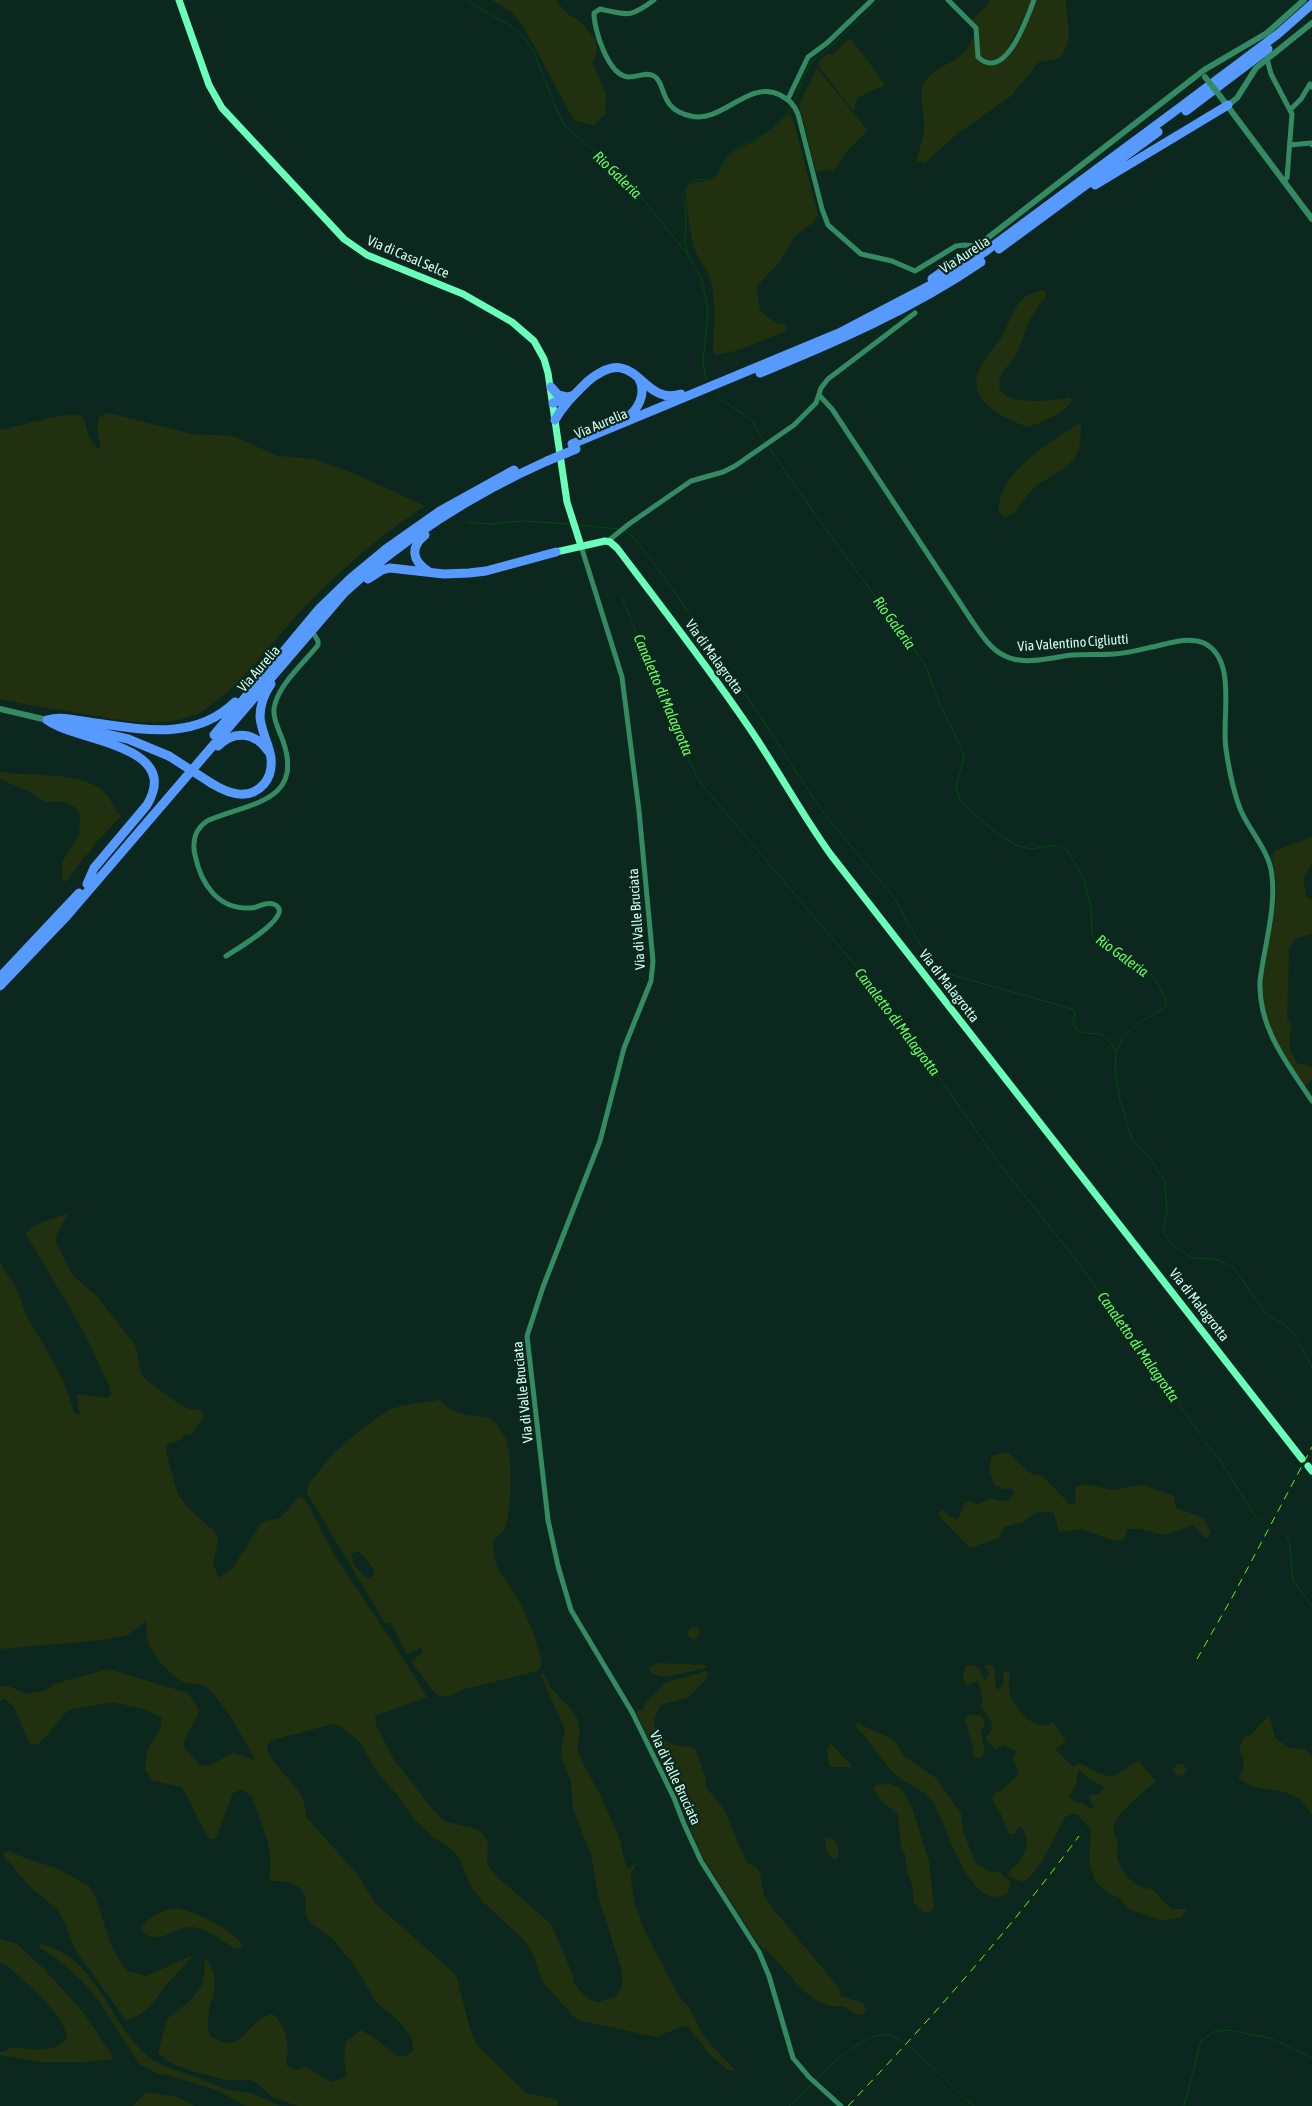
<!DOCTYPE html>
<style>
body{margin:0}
canvas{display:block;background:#0c271e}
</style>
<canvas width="1312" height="2106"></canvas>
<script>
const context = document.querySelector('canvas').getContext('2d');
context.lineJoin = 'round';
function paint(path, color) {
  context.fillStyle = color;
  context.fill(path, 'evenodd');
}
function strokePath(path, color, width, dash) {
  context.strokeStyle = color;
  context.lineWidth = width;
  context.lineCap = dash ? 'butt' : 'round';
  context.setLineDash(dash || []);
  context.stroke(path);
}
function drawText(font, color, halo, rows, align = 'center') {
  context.font = font + ' "Asap Condensed",sans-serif';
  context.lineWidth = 4.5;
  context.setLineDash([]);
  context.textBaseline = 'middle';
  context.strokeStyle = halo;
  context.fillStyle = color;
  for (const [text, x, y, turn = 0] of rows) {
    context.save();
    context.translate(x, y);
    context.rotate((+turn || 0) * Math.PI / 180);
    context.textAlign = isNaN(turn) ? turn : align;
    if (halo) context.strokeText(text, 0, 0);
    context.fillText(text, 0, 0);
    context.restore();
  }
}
paint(new Path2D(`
 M492,0H555L569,15L579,20L596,40L597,50L593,64L606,94L605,114L594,125L574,120L523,26L513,13Z
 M989,0H1032L1007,51L1000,58L988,61L979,55V29L972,20L990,2Z
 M1036,0H1066C1066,23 1075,37 1060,58L1039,62L1011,96L957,134L925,163L916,161C919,151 923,140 924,130C926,118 918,94 924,83C936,62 966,65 973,36L975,37C977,54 974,63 995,64L1010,55Z
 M848,39L852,40L884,83L883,87L877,88L857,98L854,112L818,65L821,58L828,54L833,55Z
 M817,68L866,129V132L847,151L833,172L827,169L816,172L799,104Z
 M790,113L794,123L818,214L814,222L796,235L779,263L756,287L760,311L776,323L785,324L787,328L784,332L739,350L716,355L713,352C714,325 718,300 708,273C704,265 698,258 695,250C692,244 684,194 686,190C692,179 704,184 713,179C722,175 722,164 728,157C736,149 748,146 757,140C769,133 780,123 790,113Z
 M1042,290L1046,292V296C1041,303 1035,310 1031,318C1024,330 1022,344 1015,357C1010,365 1000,371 999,382C997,409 1054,400 1069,398L1072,401C1062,415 1044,421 1028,427C1004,418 964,401 980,368C985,357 995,347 1002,337C1008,326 1015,303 1025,297C1030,293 1037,292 1042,290Z
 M109,413L192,434L233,436L278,456L314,459L355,474L425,506C377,537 335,574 296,616C269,646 246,680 213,703C208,707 203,711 197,714C159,730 114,719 74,712C49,708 25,705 0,699V430C14,428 71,410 81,416C88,421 85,439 99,450L101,445C97,435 96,427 99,417Z
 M1081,422C1080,433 1082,447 1075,457C1065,473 1042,478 1029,493C1021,502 1017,514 1005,517L999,513C996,473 1051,442 1081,422Z
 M0,772C29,777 85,770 106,794C111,800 114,808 118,814L122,815L92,847L91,852L86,855L67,881H62V862L79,836L80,814L75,807L64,802H44L30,792L0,779Z
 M1312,837V863L1303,878L1307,897L1312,900V934L1294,939L1289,951L1287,1018L1292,1026C1287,1041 1289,1050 1297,1063L1312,1067V1080L1304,1087C1285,1057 1261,1024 1261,987C1261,980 1264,971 1265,964C1270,931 1283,892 1272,859L1274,851Z
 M69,1212L56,1236V1242L73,1276L97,1296L135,1345L141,1373L145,1379L176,1402L188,1409L201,1410L204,1416L192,1434L184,1435L181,1440L167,1444L166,1452L178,1495L188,1508L215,1532L218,1541L213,1565L219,1578L232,1569L262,1522L280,1518L299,1497L305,1499L335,1556L397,1649L427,1697L375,1716L376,1725L394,1760L434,1811L444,1821L476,1829L484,1835L488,1843L487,1863L495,1875L551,1924L573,1976L574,1983L582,1993L589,1999L599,2002L616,1996L622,1988V1971L599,1899L591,1855L573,1809L571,1781L563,1762L561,1750L565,1729L540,1674L543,1673L551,1688L569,1707L577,1718L580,1730L577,1748L582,1761L600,1795L618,1834L627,1869L637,1863L631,1874V1881L635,1904L645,1932L679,1996L690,2009L704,2037L735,2070L729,2071L710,2055L688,2027L683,2026L656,2037L578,2020L573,2016L543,1982L532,1952L523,1939L482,1901L471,1887L459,1857L454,1851L432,1836L414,1819L398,1796L377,1772L360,1742L340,1726L333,1724L276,1739L270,1741L267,1747L268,1754L302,1796L307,1818L357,1874L375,1903L456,1975L470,2029L477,2045L526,2093L558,2100L557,2106H298L272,2097L262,2087L251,2080H225L189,2070L171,2063L158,2053L167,2019L191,2000L202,1985L205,1969L204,1957C230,1987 200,2004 210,2036C245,2058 246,2018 273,2014C287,2028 290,2045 286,2065L295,2070L306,2067L331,2082L341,2079L347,2074L344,2058L346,2042L361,2030L381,2043L398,2057L407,2056L413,2050L412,2038L400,2022L376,2002L357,1969L333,1939L311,1923L305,1914C311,1886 293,1880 269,1881L271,1858L267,1839L252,1797L242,1789L233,1793L216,1838L210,1839C199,1823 192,1804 182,1787L153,1781L145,1770L147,1751L160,1729L162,1718L147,1710L113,1702L68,1710L39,1744L30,1745L14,1707L5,1699L0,1701V1686H8L27,1694L44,1691L54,1684L108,1669L188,1693L199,1710C196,1724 183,1734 184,1748L201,1766L211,1765L233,1753L255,1760C246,1742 221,1697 205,1686C200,1682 192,1685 186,1683C172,1677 155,1658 149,1644C146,1637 147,1628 146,1621L126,1636L93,1641L0,1649V1263L18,1291L25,1313L53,1361L65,1385L74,1413L80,1415L76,1394L106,1398L111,1395L109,1385L85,1334L26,1234C35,1221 54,1220 69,1212Z
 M440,1399C450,1414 464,1414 480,1417C483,1417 488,1417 491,1419C497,1423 501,1431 505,1437C513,1454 512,1510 505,1528C503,1535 493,1536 493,1545C493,1569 505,1578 516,1596C528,1617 537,1641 542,1664L537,1671L461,1690C452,1696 443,1700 434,1692L411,1662L422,1653V1648L407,1654C399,1644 398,1631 389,1622L385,1623L307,1493L308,1485L332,1455L360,1430L390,1409L414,1403L436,1401ZM359,1551L373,1568L374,1575L368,1579L355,1567L351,1554Z
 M1007,1452L1030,1473L1043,1476L1070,1505L1076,1502L1075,1487L1085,1484L1112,1490L1143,1485L1174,1496L1176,1508L1204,1518L1211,1533L1206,1539L1193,1525L1165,1535L1141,1529H1126L1125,1539L1116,1541L1081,1529L1059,1532L1054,1513L1039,1511L1023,1522L1004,1527L999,1538L970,1548L939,1516L941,1508L949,1516L958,1520L965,1502L971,1501L977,1505L990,1498C1001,1501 1006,1504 1014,1494L1013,1489H1004L994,1485L989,1470L992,1456Z
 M688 1633a6 6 0 1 1 12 0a6 6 0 1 1-12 0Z
 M658,1663L705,1665L706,1668L666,1677L652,1674L649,1670L651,1666Z
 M987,1664L994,1666L996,1688L998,1690L1003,1685L1004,1670L1010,1674C1010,1680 1008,1685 1009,1690C1011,1706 1035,1735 1053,1722L1066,1742L1055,1749L1073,1767L1080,1763L1095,1772L1112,1777L1138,1761L1156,1781C1145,1791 1121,1809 1115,1823C1111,1830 1116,1835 1117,1841C1119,1846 1116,1852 1117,1857C1120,1872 1135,1889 1152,1889L1171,1909H1187L1181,1918L1160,1920L1128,1909L1120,1898L1108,1893L1095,1881L1089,1861L1091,1830L1077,1814H1072L1065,1817L1043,1860L1031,1876L1022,1882L1008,1876L1010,1870C1023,1862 1036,1837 1019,1827L1014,1834H1009L1001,1814L992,1799L994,1793L1001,1791L1019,1774L1013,1759L1016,1751L1004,1745L996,1749L987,1741V1735L992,1729L991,1722L981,1706L983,1701L978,1681L967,1685L963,1680L965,1666L972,1665L980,1668L981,1676L985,1680L989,1676L988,1670L984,1666ZM1079,1769L1090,1780L1105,1787L1100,1794L1090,1795L1089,1801L1094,1805L1093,1808L1090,1809L1083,1803L1074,1802L1069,1796L1075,1787Z
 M706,1671L708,1672L707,1678L689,1697L661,1705C649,1722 652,1737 673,1744C681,1747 689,1745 696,1749L706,1781L705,1786L725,1811L746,1862L757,1868L760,1873L764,1895L774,1910L839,1988L840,1996L861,2002L866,2008L863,2015L855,2014L844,2006C805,2011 788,1964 759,1945L703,1858L676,1795L636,1712L639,1710L642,1711L646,1702L665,1683Z
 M969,1714L982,1716L985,1724L981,1732L985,1753L981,1758L974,1757L973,1747L965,1721Z
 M1269,1715L1275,1738L1289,1748L1305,1749L1312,1756V1815C1309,1811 1306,1806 1303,1802C1286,1785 1254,1794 1238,1777L1243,1771L1244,1758L1239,1751L1243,1738L1252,1734Z
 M857,1723L894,1740L905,1757L936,1778L961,1813L963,1831L973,1857L977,1864L992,1873L1002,1871V1875L1011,1882L1007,1894C968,1914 947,1822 932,1801C923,1788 907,1785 895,1774C880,1760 871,1741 856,1727Z
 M831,1744L853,1767H832L829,1765L827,1750Z
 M1174 1770a6 6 0 1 1 12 0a6 6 0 1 1-12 0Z
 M890,1784L901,1789L912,1808L929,1862L934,1908L930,1912H923L914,1903L912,1884L908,1875L905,1854L901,1848L898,1814L879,1799L874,1789L876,1785Z
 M824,1837L834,1840L839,1848L838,1857L834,1859L828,1854Z
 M9,1851L27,1859L56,1868L89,1886L95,1896L112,1948L127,1971L146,1976L194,1955C186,1964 177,1972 169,1982C156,1997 148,2015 126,2020L81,1958L72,1943L67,1928L58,1910L29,1886L10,1863L2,1855Z
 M177,1908C202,1915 222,1924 241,1942L242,1948L235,1949C222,1940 210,1930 194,1927C177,1924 154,1951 141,1928C151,1915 161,1911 177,1908Z
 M0,1939L17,1944L44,1969L83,2012L114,2059L85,2062H39L0,2055V2053L14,2047L36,2050L57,2047L67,2039C66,2014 24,1982 7,1965L0,1963Z
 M41,1944C98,1957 108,2024 149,2057C163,2067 179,2071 195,2077C207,2081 218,2087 230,2090C238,2092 246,2091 253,2094C263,2097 270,2103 281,2106H246L216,2090L168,2075L158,2074L139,2064L99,2001L80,1979L59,1960L39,1947Z
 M146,2092L177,2097L195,2106H133Z`), '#21310f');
strokePath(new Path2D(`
 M468,0L475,6L511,26L524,37L534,53L559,115L566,127L605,160L622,183L642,198L688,255L701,278L708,310L703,361L706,380
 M794,102L805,73L812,62L837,41L880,0
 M688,254L685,243L686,207L682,196C697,166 699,188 715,176C720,173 723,160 730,154C737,147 748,143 757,139C770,132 784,120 791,107
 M716,396L753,421L764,442
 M769,448L820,521L888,614L903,632L926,667L939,702L962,750L964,757L956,786L960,801L994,831L1015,845L1031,849L1055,845L1067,850L1083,877L1091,906L1092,936C1098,944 1105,944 1113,947C1133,956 1153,972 1162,992C1164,997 1167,1001 1166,1007L1140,1022L1123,1038L1116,1052L1115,1067L1120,1100L1132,1139L1149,1157L1165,1182L1167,1212L1163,1231L1172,1244L1192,1258L1215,1259L1233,1267L1267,1315L1285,1325L1295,1336L1312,1367
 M468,522L489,524L523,521L569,524
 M578,525L619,529
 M625,531L632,536L660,571L756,710L824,814L893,896L930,962L942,972L1072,1009L1075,1013L1073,1024L1077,1031C1100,1037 1103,1027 1116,1052
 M621,595L670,717L697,777L704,787L888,1004L1001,1166L1077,1261L1143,1352L1201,1436
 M1205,1442L1219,1459L1255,1516L1261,1519
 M1286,1535L1289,1540L1293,1580L1312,1606
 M814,2081C829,2066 870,2027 892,2036C907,2042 933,2068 946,2080C955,2089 964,2100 975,2106
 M789,2106L812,2084
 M1184,2106L1201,2041L1213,2032L1228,2030L1270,2038L1312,2058`), '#05470f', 1);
strokePath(new Path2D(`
 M654,0C630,18 628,15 600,9L594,13C594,30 608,75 628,77C636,78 646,71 654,76C667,84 658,109 691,116C722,124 748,79 780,95C789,100 794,104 798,114L822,209L828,225L861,254L892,261L915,271L956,246L964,245L977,246
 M948,0L976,28L978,57C1006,83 1027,17 1034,0
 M1267,59L1271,74L1292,114L1287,178L1284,181
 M788,99L808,57L827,43L872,0
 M1290,110L1301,99L1310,84L1312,87
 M1290,145L1311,143L1312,145
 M819,395L832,409L972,621C981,634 990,649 1005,656C1025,666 1052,657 1073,655C1087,654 1100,655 1114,654C1127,653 1139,650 1152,647C1167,644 1188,636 1204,643C1238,660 1221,718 1226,749C1229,770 1233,791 1241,811C1251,833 1270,852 1272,876C1276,910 1264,947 1260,981C1258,1028 1287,1063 1312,1101
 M608,541L629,524L691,481L723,472L735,466L794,425L816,403L821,388L828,379L915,313
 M581,546L622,677L639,811L653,961L651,981L624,1048L600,1141L543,1287L527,1336L548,1520L558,1566L571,1610L632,1712L674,1798L684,1824L701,1861L759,1952L769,1976L793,2058L809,2077L841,2106
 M226,956C232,952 300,913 273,904C266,901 258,908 251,908C218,910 201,884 195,855C192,842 195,829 207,821C247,803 305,803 283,741C279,730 271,715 275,704C281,682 305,662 318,645V641L314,634`), '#338a63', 5);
strokePath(new Path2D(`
 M1220,96L1312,219
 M1228,105L1237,98L1256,68L1312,23
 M967,254L1204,70L1267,33L1304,0
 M0,709L47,720`), '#338a63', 6);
strokePath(new Path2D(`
 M179,0L209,85L222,108L344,239L367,255L463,294L512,322L534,341L544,359L548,373L567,502L581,546
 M556,552L605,541L610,542L617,548C661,606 705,663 746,723C776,766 800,812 831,855L1302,1459
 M1308,1466L1312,1471`), '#69ffba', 7);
strokePath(new Path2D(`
 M1186,111L1268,49
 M1095,185L1228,105
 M999,249L1158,132
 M932,279L967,254
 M760,373C836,342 912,309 981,262
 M551,387L558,395L567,397
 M553,403L571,396
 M624,419C638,411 647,394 639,379
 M555,420C563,405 575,394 587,382C638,339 639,407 681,394
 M572,444L839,333L948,276L986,251L1171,114L1278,34L1312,4
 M425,535C410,547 412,561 428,571
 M368,579L382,570L390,568L444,574L469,573L486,571L556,552
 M47,720C61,716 75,720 89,722C140,729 194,742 235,702
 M47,720C76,742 183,744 147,805L94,868L87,884
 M67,725L128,739L169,756
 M214,735L319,609L351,578L386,549L440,511L514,470
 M218,746C234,730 255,732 268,751
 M211,783C227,793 248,802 264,784C270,777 272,768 271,758C269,744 261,731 260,717C260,705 264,694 271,684
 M0,977L79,893
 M0,986L65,918L344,593C404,538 473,494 547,461`), '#569aff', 9);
strokePath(new Path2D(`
 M1197,1659L1234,1594L1312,1447
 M848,2106C930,2020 1008,1932 1079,1836`), '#62fd00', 1, [8, 6]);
strokePath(new Path2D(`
 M1205,77L1220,96`), '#338a63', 6);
strokePath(new Path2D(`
 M547,461L576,449
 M169,756L211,783`), '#569aff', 9);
drawText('14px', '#d2ffee', '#0c271e', [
 ["Via Aurelia",965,255,-33],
 ["Via di Casal Selce",408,257,23],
 ["Via Aurelia",601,424,-23],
 ["Via Valentino Cigliutti",1073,643,-4],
 ["Via di Malagrotta",714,657,54],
 ["Via Aurelia",259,669,-49],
 ["Via di Valle Bruciata",637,919,-94],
 ["Via di Malagrotta",949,986,52],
 ["Via di Malagrotta",1199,1305,52],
 ["Via di Valle Bruciata",523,1392,-96],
 ["Via di Valle Bruciata",675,1778,65]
]);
drawText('italic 15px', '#64ff60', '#0c271e', [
 ["Rio Galeria",617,175,44],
 ["Rio Galeria",894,623,54],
 ["Canaletto di Malagrotta",663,695,67],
 ["Rio Galeria",1122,956,36],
 ["Canaletto di Malagrotta",897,1022,53],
 ["Canaletto di Malagrotta",1138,1347,55]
]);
</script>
